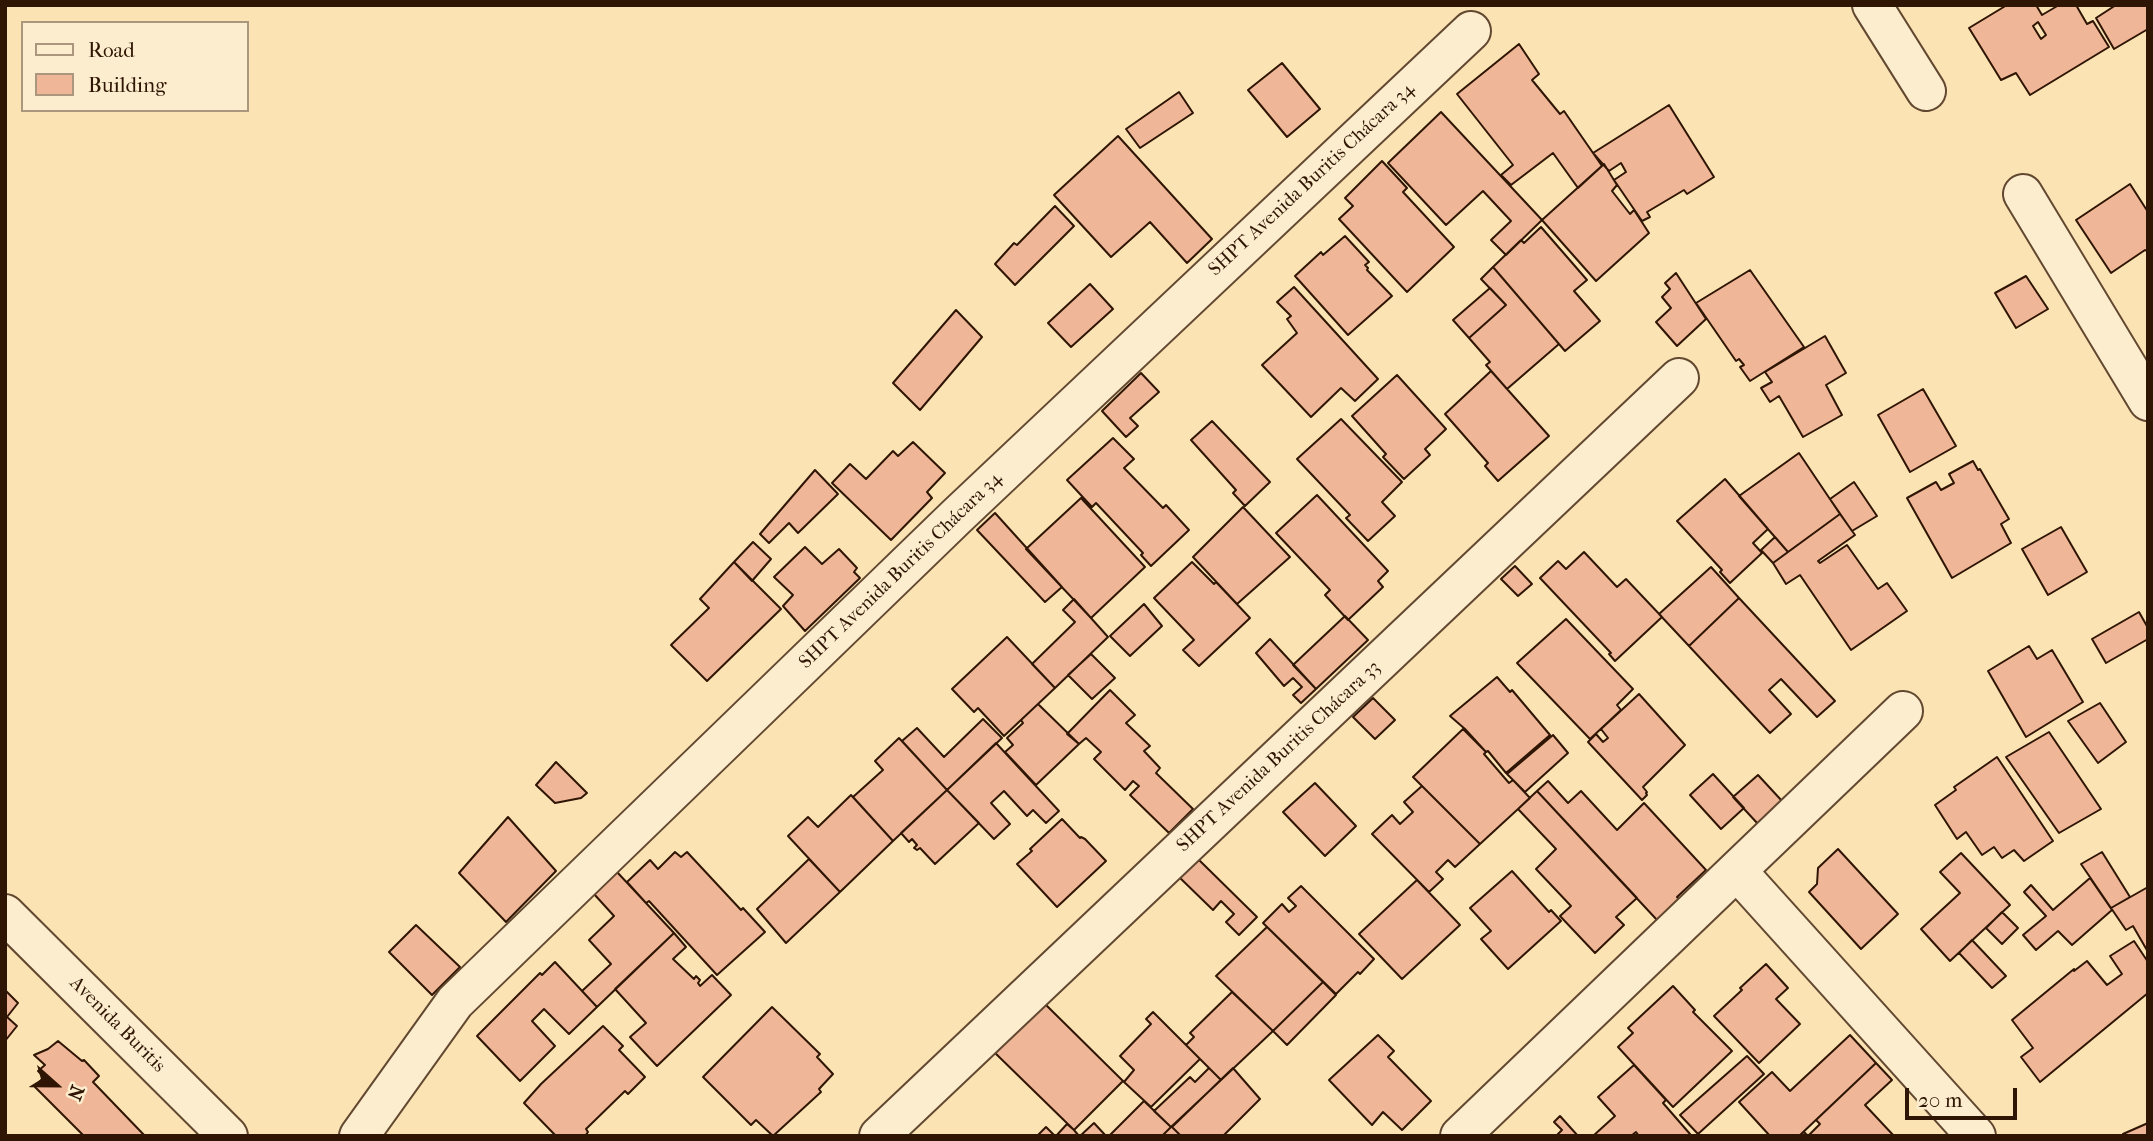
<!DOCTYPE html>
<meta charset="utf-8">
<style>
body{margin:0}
#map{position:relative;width:2153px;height:1141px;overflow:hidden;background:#fbe3b4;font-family:"IM FELL French Canon",serif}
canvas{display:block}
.frame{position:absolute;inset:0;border:7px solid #2f1504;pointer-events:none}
.legend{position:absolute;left:21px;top:21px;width:228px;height:91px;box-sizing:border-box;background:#fcedce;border:2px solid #aa977d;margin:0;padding:9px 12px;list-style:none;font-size:21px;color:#2f1504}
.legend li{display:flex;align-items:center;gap:14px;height:35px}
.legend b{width:35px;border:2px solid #aa977d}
.north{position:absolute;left:21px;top:1050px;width:70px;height:70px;-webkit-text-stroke:5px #fcedce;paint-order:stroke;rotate:111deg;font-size:19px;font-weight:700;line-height:28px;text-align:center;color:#2f1504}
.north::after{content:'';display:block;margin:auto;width:24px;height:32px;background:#2f1504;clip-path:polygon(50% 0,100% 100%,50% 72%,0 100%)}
.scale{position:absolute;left:1905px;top:1088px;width:112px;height:32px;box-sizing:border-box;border:4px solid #2f1504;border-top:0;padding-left:9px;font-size:21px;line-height:24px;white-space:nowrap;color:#2f1504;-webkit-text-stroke:5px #fcedce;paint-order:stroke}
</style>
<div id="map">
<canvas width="2153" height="1141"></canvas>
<div class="frame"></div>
<ul class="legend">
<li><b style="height:9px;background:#fcedce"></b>Road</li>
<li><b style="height:19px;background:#efb797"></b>Building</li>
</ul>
<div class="north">N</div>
<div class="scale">20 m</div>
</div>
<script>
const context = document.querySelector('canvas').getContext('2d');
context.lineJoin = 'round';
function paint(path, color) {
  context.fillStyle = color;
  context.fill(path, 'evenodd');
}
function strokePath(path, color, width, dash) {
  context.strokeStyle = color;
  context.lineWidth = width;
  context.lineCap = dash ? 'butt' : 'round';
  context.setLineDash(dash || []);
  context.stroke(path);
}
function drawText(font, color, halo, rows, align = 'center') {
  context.font = font + ' "IM FELL French Canon",serif';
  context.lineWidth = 5;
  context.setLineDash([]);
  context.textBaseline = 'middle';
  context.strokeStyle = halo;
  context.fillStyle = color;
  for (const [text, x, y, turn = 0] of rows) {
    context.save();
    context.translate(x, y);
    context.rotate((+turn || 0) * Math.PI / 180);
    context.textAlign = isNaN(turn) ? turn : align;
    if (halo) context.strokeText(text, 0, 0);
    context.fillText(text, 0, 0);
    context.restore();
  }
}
const building = new Path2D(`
 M2007,5H2036L2042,15L2059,5H2076L2087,24L2093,21L2109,47L2030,95L2016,73L2001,80L1969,28ZM2038,22L2046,35L2041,39L2033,26Z
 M2116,5H2148V29L2114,49L2096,18Z
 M1519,44L1539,74L1532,80L1560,114L1564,111L1602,166L1578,188L1553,153L1511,185L1501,175L1513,165L1457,94Z
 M1282,63L1320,109L1287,137L1248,90Z
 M1179,92L1193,113L1140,148L1126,129Z
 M1669,105L1714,177L1687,194L1684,190L1647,212L1650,217L1642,221L1614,180L1626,172L1621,163L1609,171L1593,153Z
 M1441,112L1542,220L1506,255L1491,240L1511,221L1483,191L1446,225L1388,163Z
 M1118,136L1212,239L1187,263L1150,222L1111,257L1054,195Z
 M1382,161L1407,188L1403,192L1454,247L1407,292L1339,219L1353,206L1345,198Z
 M1604,164L1617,185L1612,191L1630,214L1634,210L1649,233L1596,281L1542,220Z
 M2130,184L2148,212V252L2145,250L2111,273L2076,220Z
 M1055,206L1074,226L1015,285L995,264L1014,243L1017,245Z
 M1541,227L1587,280L1574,291L1600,321L1565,351L1493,267L1521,240L1524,243Z
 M1345,236L1369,262L1365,265L1368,268L1367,270L1392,296L1348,335L1295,276L1321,252L1323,255Z
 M1493,267L1559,344L1507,389L1486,365L1490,362L1469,338L1506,305L1481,279Z
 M1750,270L1804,347L1750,381L1740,367L1744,365L1739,359L1736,361L1696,303Z
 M1676,273L1706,319L1677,346L1656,322L1671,308L1662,297L1670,289L1665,283Z
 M2026,276L2048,309L2016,328L1995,293Z
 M1090,284L1113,309L1071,347L1048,323Z
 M1294,287L1378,379L1355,401L1341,388L1311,417L1262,365L1297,333L1287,319L1291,316L1277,302Z
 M1490,288L1506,305L1469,338L1453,320Z
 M956,310L982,337L920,410L893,383Z
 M1825,336L1846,373L1826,385L1842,415L1803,437L1779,396L1770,402L1761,388L1772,382L1765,372Z
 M1491,371L1549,436L1498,481L1485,466L1488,463L1445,414Z
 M1141,373L1159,392L1130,418L1138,426L1126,437L1102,411Z
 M1397,375L1446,429L1425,449L1430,455L1404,479L1383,457L1386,454L1352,416Z
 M1923,389L1956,446L1910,472L1878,415Z
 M1341,419L1402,482L1382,502L1395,516L1368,541L1346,518L1350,515L1297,459Z
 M1212,421L1270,482L1245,506L1233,493L1236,490L1191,440Z
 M1113,438L1134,459L1124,468L1163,508L1166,505L1189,530L1151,566L1141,555L1143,553L1096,503L1092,507L1067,480Z
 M913,442L945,473L927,492L932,498L891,540L832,483L850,464L866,479L893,451L898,456Z
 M1799,453L1840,514L1788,552L1739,496Z
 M1973,461L1978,470L1980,469L2009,519L2001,524L2011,543L1952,578L1907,498L1936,482L1941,490L1954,483L1949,474Z
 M815,470L838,494L798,533L789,523L769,543L760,534Z
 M1725,479L1768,529L1753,543L1762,553L1730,583L1720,572L1722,570L1677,521Z
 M1854,482L1877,516L1852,531L1830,499Z
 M1317,495L1388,571L1378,581L1383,587L1348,620L1325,595L1330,590L1276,533Z
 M1081,498L1145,567L1091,618L1026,549Z
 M1243,507L1290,557L1237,604L1193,557Z
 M995,513L1062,587L1045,602L977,530Z
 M1840,514L1855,535L1818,561L1820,563L1847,545L1878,589L1887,583L1907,611L1851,650L1800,575L1786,584L1773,563Z
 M2061,527L2087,572L2048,595L2022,549Z
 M1775,537L1788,552L1773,563L1761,550Z
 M753,542L771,559L752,581L734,562Z
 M805,547L822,564L839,549L857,568L854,572L860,578L805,631L783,606L793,595L774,577Z
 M1584,552L1617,587L1626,579L1662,617L1615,661L1609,654L1611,653L1540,578L1558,561L1566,569Z
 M734,562L781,609L707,681L671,645L709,608L700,599Z
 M1192,562L1214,584L1216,582L1250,618L1199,666L1183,650L1194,640L1154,598Z
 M1515,566L1532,584L1518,596L1501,579Z
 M1711,567L1739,598L1689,646L1659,614Z
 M1739,598L1835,701L1817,717L1781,679L1769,690L1791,714L1770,733L1689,646Z
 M1074,599L1108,637L1055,688L1032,664L1075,622L1063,610Z
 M1144,604L1162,626L1130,656L1110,636Z
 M2139,612L2148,628V639L2106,663L2092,639Z
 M1345,616L1368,640L1316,689L1293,665Z
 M1566,619L1633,689L1617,705L1621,710L1590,739L1517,663Z
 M1007,637L1055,688L1004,736L978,708L974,712L952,689Z
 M1270,639L1316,689L1301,703L1293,695L1302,687L1293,678L1284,686L1256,653Z
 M2029,646L2037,659L2052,650L2083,702L2026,737L1988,671Z
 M1091,654L1115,678L1092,699L1068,675Z
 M1497,677L1510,692L1512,690L1550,735L1506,773L1488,751L1486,752L1465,729L1450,716Z
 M1110,690L1135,715L1126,723L1150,746L1144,751L1160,768L1156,773L1193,809L1169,833L1130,795L1139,786L1133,781L1125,790L1094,759L1101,752L1086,738L1079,744L1067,734Z
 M1639,694L1685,745L1643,787L1647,792L1646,793L1647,795L1642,800L1588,742L1596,734L1603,742L1608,738L1601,729Z
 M1373,698L1395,720L1375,739L1353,717Z
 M2100,703L2126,742L2098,763L2068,721Z
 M1038,704L1079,744L1036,785L1005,752L1013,745L1007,738L1023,723L1021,720Z
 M983,719L1002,738L947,790L902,741L917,728L944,757Z
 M1463,729L1486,752L1484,754L1509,783L1513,780L1530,798L1480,844L1413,777Z
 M2049,732L2101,809L2059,833L2006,757Z
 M1553,735L1568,753L1525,792L1507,774Z
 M899,738L947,790L893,841L853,797L883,770L875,761Z
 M996,743L1059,811L1046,823L1033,810L1027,816L1004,791L991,803L1010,824L994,839L947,790Z
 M1997,757L2053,841L2024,861L2014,850L2002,858L1994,847L1982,855L1966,832L1957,839L1935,805L1956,790L1954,787Z
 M556,762L587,793L581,798L555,803L536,785Z
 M1713,774L1744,808L1721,829L1690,795Z
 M1758,775L1782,801L1758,824L1733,797Z
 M1548,781L1568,803L1581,791L1617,830L1644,803L1706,870L1677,897L1679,899L1657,920L1537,791Z
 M1315,783L1356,826L1325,856L1283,812Z
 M1422,786L1480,844L1455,867L1448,860L1436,872L1443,879L1429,892L1372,834L1392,815L1400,824L1413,812L1404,802Z
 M947,790L979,823L935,864L920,848L917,850L914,848L917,845L912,839L909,842L901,833Z
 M1537,791L1637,898L1616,917L1624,925L1595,953L1560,916L1571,906L1536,869L1556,849L1518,809Z
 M851,795L893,841L840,892L788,836L808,817L818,827Z
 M508,817L556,871L506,922L459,873Z
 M1062,819L1080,838L1081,837L1085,839L1106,861L1057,907L1017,864L1032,851L1030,849Z
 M1838,849L1898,914L1861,949L1809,892L1817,884L1818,868Z
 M675,852L681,857L687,852L741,910L743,908L765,932L717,975L649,901L646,903L627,882L650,860L658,869Z
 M2102,852L2130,897L2111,908L2081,864Z
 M1961,853L2010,905L1950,961L1921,929L1960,893L1940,872Z
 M1197,858L1257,917L1239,935L1226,922L1234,914L1221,901L1213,910L1178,876Z
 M809,859L840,892L786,943L757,909Z
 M1512,871L1549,912L1551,910L1561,921L1508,969L1481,939L1491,931L1470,908Z
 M617,872L674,933L597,1007L582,991L611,964L589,940L614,916L594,894Z
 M2090,878L2112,910L2072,945L2058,931L2036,950L2023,935L2046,916L2024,892L2031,885L2053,910Z
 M1417,880L1460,925L1402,979L1359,934Z
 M1301,886L1374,959L1360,974L1358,972L1336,994L1263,923L1282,904L1289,912L1296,906L1288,898Z
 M2148,887V952L2133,926L2126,930L2111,908Z
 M2002,912L2018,928L2002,944L1986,928Z
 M416,925L460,967L432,995L389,952Z
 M1267,927L1323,982L1273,1031L1216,976Z
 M674,933L686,947L673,959L694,979L696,976L700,980L698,983L700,986L712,975L731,995L657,1066L630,1037L646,1023L615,989Z
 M1972,940L2006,976L1992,988L1959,953Z
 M2134,941L2148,962V993L2040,1082L2021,1057L2033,1048L2012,1020L2074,969V971L2087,961L2107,985L2122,974L2110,956Z
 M555,962L597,1007L569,1034L544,1009L532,1021L555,1046L520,1081L477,1036L540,973L542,975Z
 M1766,964L1788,988L1776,999L1800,1024L1759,1063L1714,1016L1742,990L1740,988Z
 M1323,982L1336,995L1287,1045L1273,1031Z
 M1673,986L1695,1010L1693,1012L1732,1051L1673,1107L1618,1047L1633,1033L1628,1028Z
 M5,990L18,1003L7,1017L17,1026L5,1041Z
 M1232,992L1273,1031L1221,1080L1186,1045L1194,1037L1190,1033Z
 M1044,1003L1123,1081L1074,1130L992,1050Z
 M772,1007L820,1054L817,1057L833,1074L819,1089L821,1092L773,1136L756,1120L751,1125L703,1077Z
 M1153,1012L1200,1059L1151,1107L1124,1082L1134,1070L1120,1056L1151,1024L1146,1019Z
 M603,1026L623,1046L619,1050L645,1077L628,1094L625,1091L586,1129L588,1132L585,1136H556L524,1103L541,1084Z
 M1378,1035L1394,1051L1388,1057L1431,1101L1402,1130L1383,1112L1372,1125L1329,1080Z
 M1850,1035L1876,1063L1799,1136H1770L1739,1102L1772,1072L1790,1091Z
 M58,1041L82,1061L84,1060L99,1076L93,1082L145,1136H84L35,1087L44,1077L38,1071L45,1065L34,1055L48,1049Z
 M1747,1056L1764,1074L1698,1134L1680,1115Z
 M1876,1063L1892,1080L1865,1105L1894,1136H1799L1804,1132L1808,1136L1820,1124L1816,1120Z
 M1634,1065L1666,1100L1663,1103L1690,1134L1688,1136H1639L1636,1132L1631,1136H1593L1615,1116L1598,1097Z
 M1209,1068L1221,1080L1171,1127L1154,1111L1190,1077L1195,1082Z
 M1233,1068L1260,1099L1223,1136H1181L1172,1127Z
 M1144,1101L1171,1127L1162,1136H1109Z
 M1560,1116L1578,1136H1556L1562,1130L1554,1122Z
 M1094,1123L1106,1136H1080Z
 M2148,1123V1136H2124L2123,1134Z
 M1067,1124L1074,1130L1079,1136H1056Z
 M1046,1127L1055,1136H1037Z
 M1171,1127H1172L1181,1136H1162Z`);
paint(building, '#efb797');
strokePath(building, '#2f1504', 2);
const minor = new Path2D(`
 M1872,5L1926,91
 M2023,194L2148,401
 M1737,871L1976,1136
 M359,1136L455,1002L957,516L1471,31
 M879,1136L1679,378
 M1460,1136L1903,711`);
const tertiary = new Path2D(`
 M5,914L228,1136`);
strokePath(minor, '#624830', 42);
strokePath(tertiary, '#624830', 42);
strokePath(minor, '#fcedce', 38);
strokePath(tertiary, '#fcedce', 38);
drawText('19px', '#2f1504', '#fcedce', [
 ["SHPT Avenida Buritis Chácara 34",1312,180,-43],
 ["SHPT Avenida Buritis Chácara 34",901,571,-44],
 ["SHPT Avenida Buritis Chácara 33",1279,757,-43],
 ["Avenida Buritis",117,1025,45]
]);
</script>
